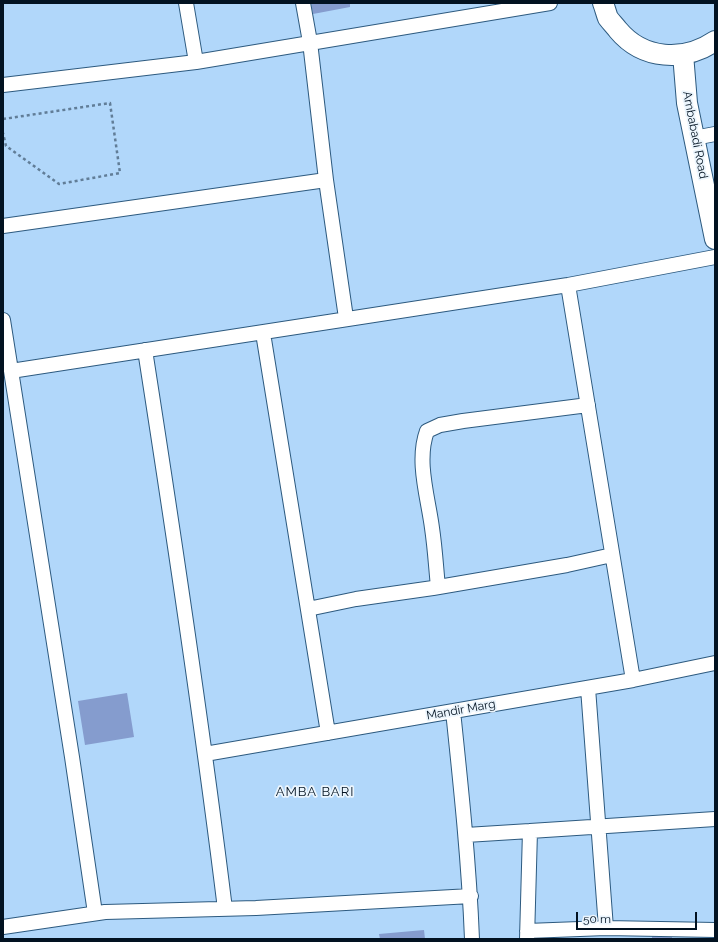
<!DOCTYPE html>
<style>
body{margin:0}
#map{position:relative;width:718px;height:942px;overflow:hidden;background:#b1d7fa;font-family:Raleway,sans-serif}
canvas{display:block}
.frame{position:absolute;inset:0;border:4px solid #021221;pointer-events:none}
.scale{position:absolute;left:576px;top:912px;width:121px;height:18px;box-sizing:border-box;border:2px solid #021221;border-top:0;padding-left:5px;font-size:12px;line-height:14px;white-space:nowrap;color:#021221;-webkit-text-stroke:3px #ebf5fd;paint-order:stroke}
</style>
<div id="map">
<canvas width="718" height="942"></canvas>
<div class="frame"></div>
<div class="scale">50 m</div>
</div>
<script>
const context = document.querySelector('canvas').getContext('2d');
context.lineJoin = 'round';
function paint(path, color) {
  context.fillStyle = color;
  context.fill(path, 'evenodd');
}
function strokePath(path, color, width, dash) {
  context.strokeStyle = color;
  context.lineWidth = width;
  context.lineCap = dash ? 'butt' : 'round';
  context.setLineDash(dash || []);
  context.stroke(path);
}
function drawText(font, color, halo, rows, align = 'center') {
  context.font = font + ' Raleway,sans-serif';
  context.lineWidth = 3.5;
  context.setLineDash([]);
  context.textBaseline = 'middle';
  context.strokeStyle = halo;
  context.fillStyle = color;
  for (const [text, x, y, turn = 0] of rows) {
    context.save();
    context.translate(x, y);
    context.rotate((+turn || 0) * Math.PI / 180);
    context.textAlign = isNaN(turn) ? turn : align;
    if (halo) context.strokeText(text, 0, 0);
    context.fillText(text, 0, 0);
    context.restore();
  }
}
paint(new Path2D(`
 M311,3H350V7L313,14Z
 M127,693L134,737L85,745L78,701Z
 M424,930L425,939H380L379,934Z
 M652,935H672V939H652Z`), '#859cce');
const street = new Path2D(`
 M186,3L196,62
 M303,3L310,42L326,180L346,318
 M3,85L196,62L550,3
 M694,138L715,134
 M3,226L326,180
 M568,285L633,680
 M3,320L72,757L95,913
 M263,333L328,733
 M145,350C174,536 202,722 225,909
 M11,371L568,285L715,257
 M438,587C436,567 435,548 432,528C428,497 416,461 427,431L440,425L463,421L588,405
 M308,609L356,599L433,588L567,565L612,555
 M453,711C461,787 469,863 472,939
 M205,754L633,680L715,663
 M466,835L530,831
 M3,927L105,912L256,908L471,896
 M606,928L715,930
 M527,931L606,928L588,688
 M527,939L530,831L715,819`);
const secondary = new Path2D(`
 M603,3C605,8 606,13 608,18C611,22 615,26 618,30C643,60 684,62 715,41
 M683,54L687,103L715,239`);
strokePath(street, '#2d5a7f', 16);
strokePath(secondary, '#2d5a7f', 22);
strokePath(new Path2D(`
 M3,119L110,103L120,173L59,184L6,146L3,133`), '#617d97', 2.5, [3, 3]);
strokePath(street, '#fff', 14);
strokePath(secondary, '#fff', 20);
drawText('12px', '#021221', '#ebf5fd', [
 ["Ambabadi Road",695,135,79],
 ["Mandir Marg",461,710,-10]
]);
context.letterSpacing = '1px';
drawText('13px', '#021221', '#ebf5fd', [
 ["AMBA BARI",315,792]
]);
context.letterSpacing = '0px';
</script>
